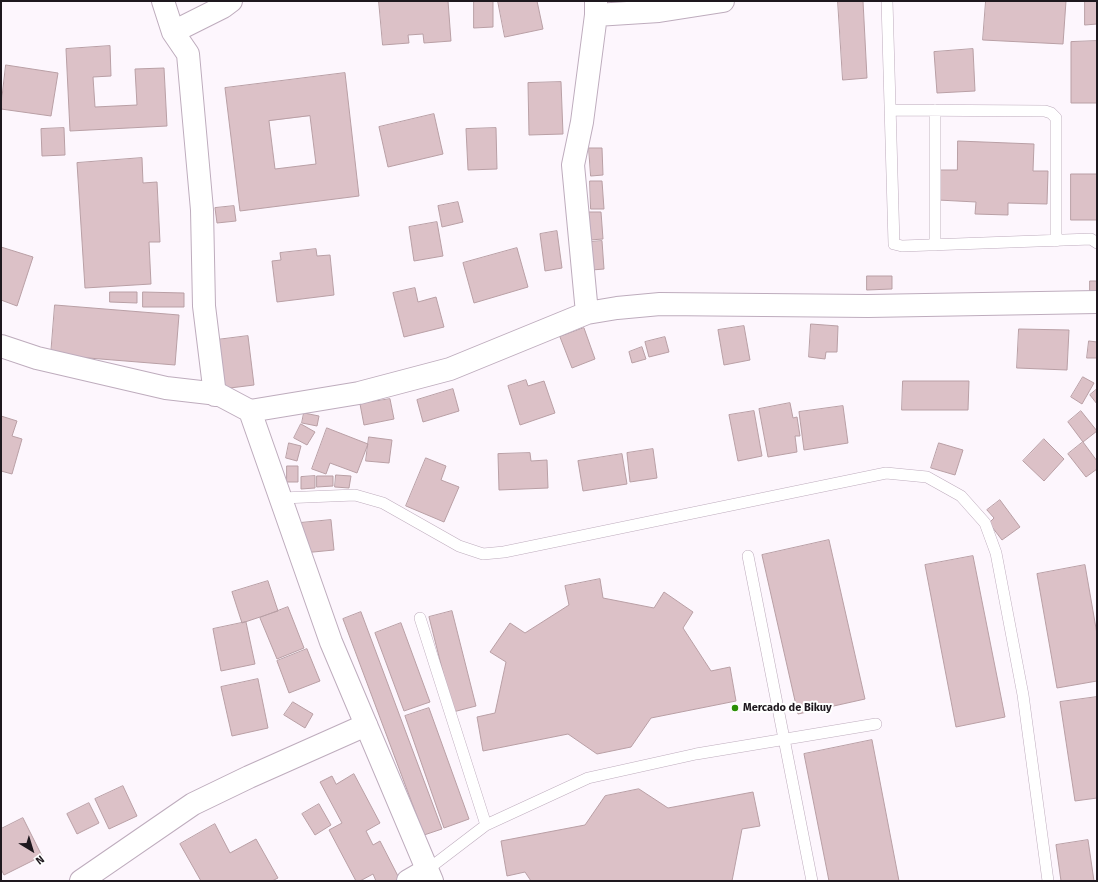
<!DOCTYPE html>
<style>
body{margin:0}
#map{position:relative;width:1098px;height:882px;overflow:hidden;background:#fdf6fd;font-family:"Fira Sans",sans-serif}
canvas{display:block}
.frame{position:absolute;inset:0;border:2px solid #1e181e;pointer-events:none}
.north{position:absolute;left:12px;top:830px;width:40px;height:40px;-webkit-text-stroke:3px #fff;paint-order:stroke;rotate:142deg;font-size:11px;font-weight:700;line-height:16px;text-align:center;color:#1e181e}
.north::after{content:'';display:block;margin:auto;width:14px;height:18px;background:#1e181e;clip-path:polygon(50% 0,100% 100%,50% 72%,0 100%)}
</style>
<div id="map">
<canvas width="1098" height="882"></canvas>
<div class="frame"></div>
<div class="north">N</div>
</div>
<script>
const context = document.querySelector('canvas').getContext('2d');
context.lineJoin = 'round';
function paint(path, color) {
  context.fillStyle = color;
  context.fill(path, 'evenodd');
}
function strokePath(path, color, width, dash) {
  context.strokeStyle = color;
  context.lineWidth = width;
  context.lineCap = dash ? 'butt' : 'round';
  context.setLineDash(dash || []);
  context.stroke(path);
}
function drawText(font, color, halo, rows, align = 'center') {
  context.font = font + ' "Fira Sans",sans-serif';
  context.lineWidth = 4;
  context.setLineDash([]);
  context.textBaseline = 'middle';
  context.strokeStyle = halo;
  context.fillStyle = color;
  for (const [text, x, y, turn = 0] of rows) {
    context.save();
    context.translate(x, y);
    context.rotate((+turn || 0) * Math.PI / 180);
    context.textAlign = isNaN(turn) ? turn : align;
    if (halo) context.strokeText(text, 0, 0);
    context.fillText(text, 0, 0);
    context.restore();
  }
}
const building = new Path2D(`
 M379,1H448L451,41L424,43L423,34L408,35L409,43L383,45Z
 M474,1H493V27L474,28Z
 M498,1H537L543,29L505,37Z
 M838,1H863L867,78L843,80Z
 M986,1H1066L1063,44L983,40Z
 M1085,1H1097V24L1085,25Z
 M1097,41V103H1071V42Z
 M110,46L111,76L93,77L95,107L137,105L135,69L164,68L167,126L70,131L66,49Z
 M973,49L975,91L937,93L934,52Z
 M6,65L58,73L51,116L1,109Z
 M345,73L359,196L240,211L225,88ZM310,116L316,164L275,169L269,121Z
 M561,82L563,134L529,135L528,83Z
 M434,114L443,154L388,167L379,127Z
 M64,128L65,155L42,156L41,129Z
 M496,128L497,169L468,170L466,129Z
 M958,141L1034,144L1033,171H1048L1047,204L1008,203V215L975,214L976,202L938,200L939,170H957Z
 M589,148H602L603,175L591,176Z
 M142,158L143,183L157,182L160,242H149L151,284L85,288L77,163Z
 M1071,174H1097V220H1071Z
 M590,181H602L604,209H591Z
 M458,202L463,222L442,227L438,206Z
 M234,206L236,221L217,223L215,208Z
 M589,212H601L603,239L590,240Z
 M437,222L443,256L414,261L409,227Z
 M557,231L562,268L545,271L540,234Z
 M602,241L604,269L592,270L590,242Z
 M1,247L33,257L17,306L1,300Z
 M517,248L528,287L474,303L463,263Z
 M316,249L317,256L330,255L334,295L277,302L272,261L281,260L280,253Z
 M867,276H892V289L867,290Z
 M1090,281H1097V294H1090Z
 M415,288L418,302L436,297L444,327L404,337L393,293Z
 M110,292H137V303L110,302Z
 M143,292L184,293V307H143Z
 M55,305L179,315L175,365L51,355Z
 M811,324L838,326L837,352H826L825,359L809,357Z
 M744,326L750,360L724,365L718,330Z
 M584,328L595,359L572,368L560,337Z
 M1019,329L1069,330L1067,370L1017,368Z
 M248,336L254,385L222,389L216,340Z
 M665,337L669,352L649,357L645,342Z
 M1089,341L1097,342V358H1087Z
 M642,347L646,359L632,363L629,352Z
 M1083,377L1094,383L1082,404L1071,397Z
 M526,380L528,386L544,381L555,413L520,425L508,386Z
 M903,381H969L968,410H902Z
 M453,389L459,411L423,422L417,400Z
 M1097,389V404L1090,395Z
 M390,399L394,419L364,425L360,404Z
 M790,403L793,418L797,417L800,436H795L797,452L768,457L759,409Z
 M843,406L848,443L804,450L799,412Z
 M754,411L762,456L738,461L729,415Z
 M1081,411L1097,431L1083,442L1068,422Z
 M304,413L319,416L317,426L302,423Z
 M1,416L17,421L12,436L22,439L12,474L1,471Z
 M301,424L315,432L307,445L294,438Z
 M327,428L368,444L357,473L330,463L326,474L312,469Z
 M369,437L392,440L389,463L366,461Z
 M1044,439L1064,459L1044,481L1023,461Z
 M1083,442L1097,461V469L1086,477L1068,454Z
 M289,443L301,446L297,461L286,458Z
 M939,443L963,450L955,475L931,468Z
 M653,449L657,478L630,482L627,453Z
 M530,453L531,461L547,460L548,488L499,490L498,454Z
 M622,454L627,484L583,491L578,461Z
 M426,458L446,466L441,480L459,487L444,522L406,506Z
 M287,466H298V482H287Z
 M336,475L351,476L349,488L335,487Z
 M315,476V488L301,489V477Z
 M317,476H333V486L317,487Z
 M1000,500L1020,527L1002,540L989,523L994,518L987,510Z
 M331,520L334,550L303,553L300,523Z
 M829,540L865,699L798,714L762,555Z
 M973,556L1005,717L956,727L925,565Z
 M1085,565L1097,634V681L1057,688L1037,574Z
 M600,579L603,598L654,608L664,592L693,612L683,628L711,671L730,667L736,701L651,718L631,747L597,754L568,734L483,751L477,717L495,713L506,662L490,652L510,623L525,633L569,605L565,586Z
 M268,581L278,611L242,623L232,592Z
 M288,607L304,648L277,659L260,618Z
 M452,611L476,706L453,712L429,617Z
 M361,612L442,829L424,835L343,619Z
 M246,622L255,664L221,671L213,629Z
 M401,623L430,702L404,711L375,633Z
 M307,649L320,681L289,693L277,661Z
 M258,679L268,728L232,736L221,687Z
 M1097,697V798L1075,801L1060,702Z
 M293,702L313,714L305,728L284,715Z
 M429,708L469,819L444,828L405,716Z
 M872,740L899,881H829L804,754Z
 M354,774L380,823L366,831L373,845L380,841L400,880L398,881H376L373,874L360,881H356L329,830L342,823L320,782L332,776L336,784Z
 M123,786L137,816L109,829L95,799Z
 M639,789L668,808L753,792L760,826L742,829L732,881H531L525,872L507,876L501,841L585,825L605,796Z
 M89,803L99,823L77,834L67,814Z
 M319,804L331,825L315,835L302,814Z
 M23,818L42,856L4,875L1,869V829Z
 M215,824L230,853L256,839L278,878L272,881H201L180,844Z
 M1088,840L1094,881H1061L1056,845Z`);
paint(building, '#dcc1c7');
strokePath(building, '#b99fa5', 1);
const lane = new Path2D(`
 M887,1L894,244L902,246L1091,239L1097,243
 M890,110L1045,111L1051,113L1056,118V241
 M935,245V110
 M282,498L355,495L383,503L459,546L483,554L504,552L886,473L927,477L961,496L985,523L996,553L1023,695L1048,881
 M748,556L812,881
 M420,618L486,825
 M427,870L486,825L588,778L696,754L876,724`);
const street = new Path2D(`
 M163,1L173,32L188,54L202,210L204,306L215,395
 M596,15L659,11L723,1
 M173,32L223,7L231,1
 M587,313L573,165L582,122L596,15V1
 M250,411L359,393L450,369L587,313L617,308L660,304L868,306L1097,302
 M81,881L193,804L249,777L366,725
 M408,881L427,870`);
const secondary = new Path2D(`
 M1,346L37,358L166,388L218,394L250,411L331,642L432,881`);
strokePath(lane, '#beacbd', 12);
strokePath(street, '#beacbd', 24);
strokePath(secondary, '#beacbd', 24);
strokePath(lane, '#fff', 11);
strokePath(street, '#fff', 22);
strokePath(secondary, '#fff', 22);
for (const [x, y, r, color] of [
 [735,708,4,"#2b8e05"]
]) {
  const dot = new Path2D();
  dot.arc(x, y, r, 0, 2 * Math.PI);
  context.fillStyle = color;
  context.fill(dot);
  strokePath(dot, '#fff', 1.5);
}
drawText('bold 11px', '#1e181e', '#fff', [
 ["Mercado de Bikuy",743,708]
], 'left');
</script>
